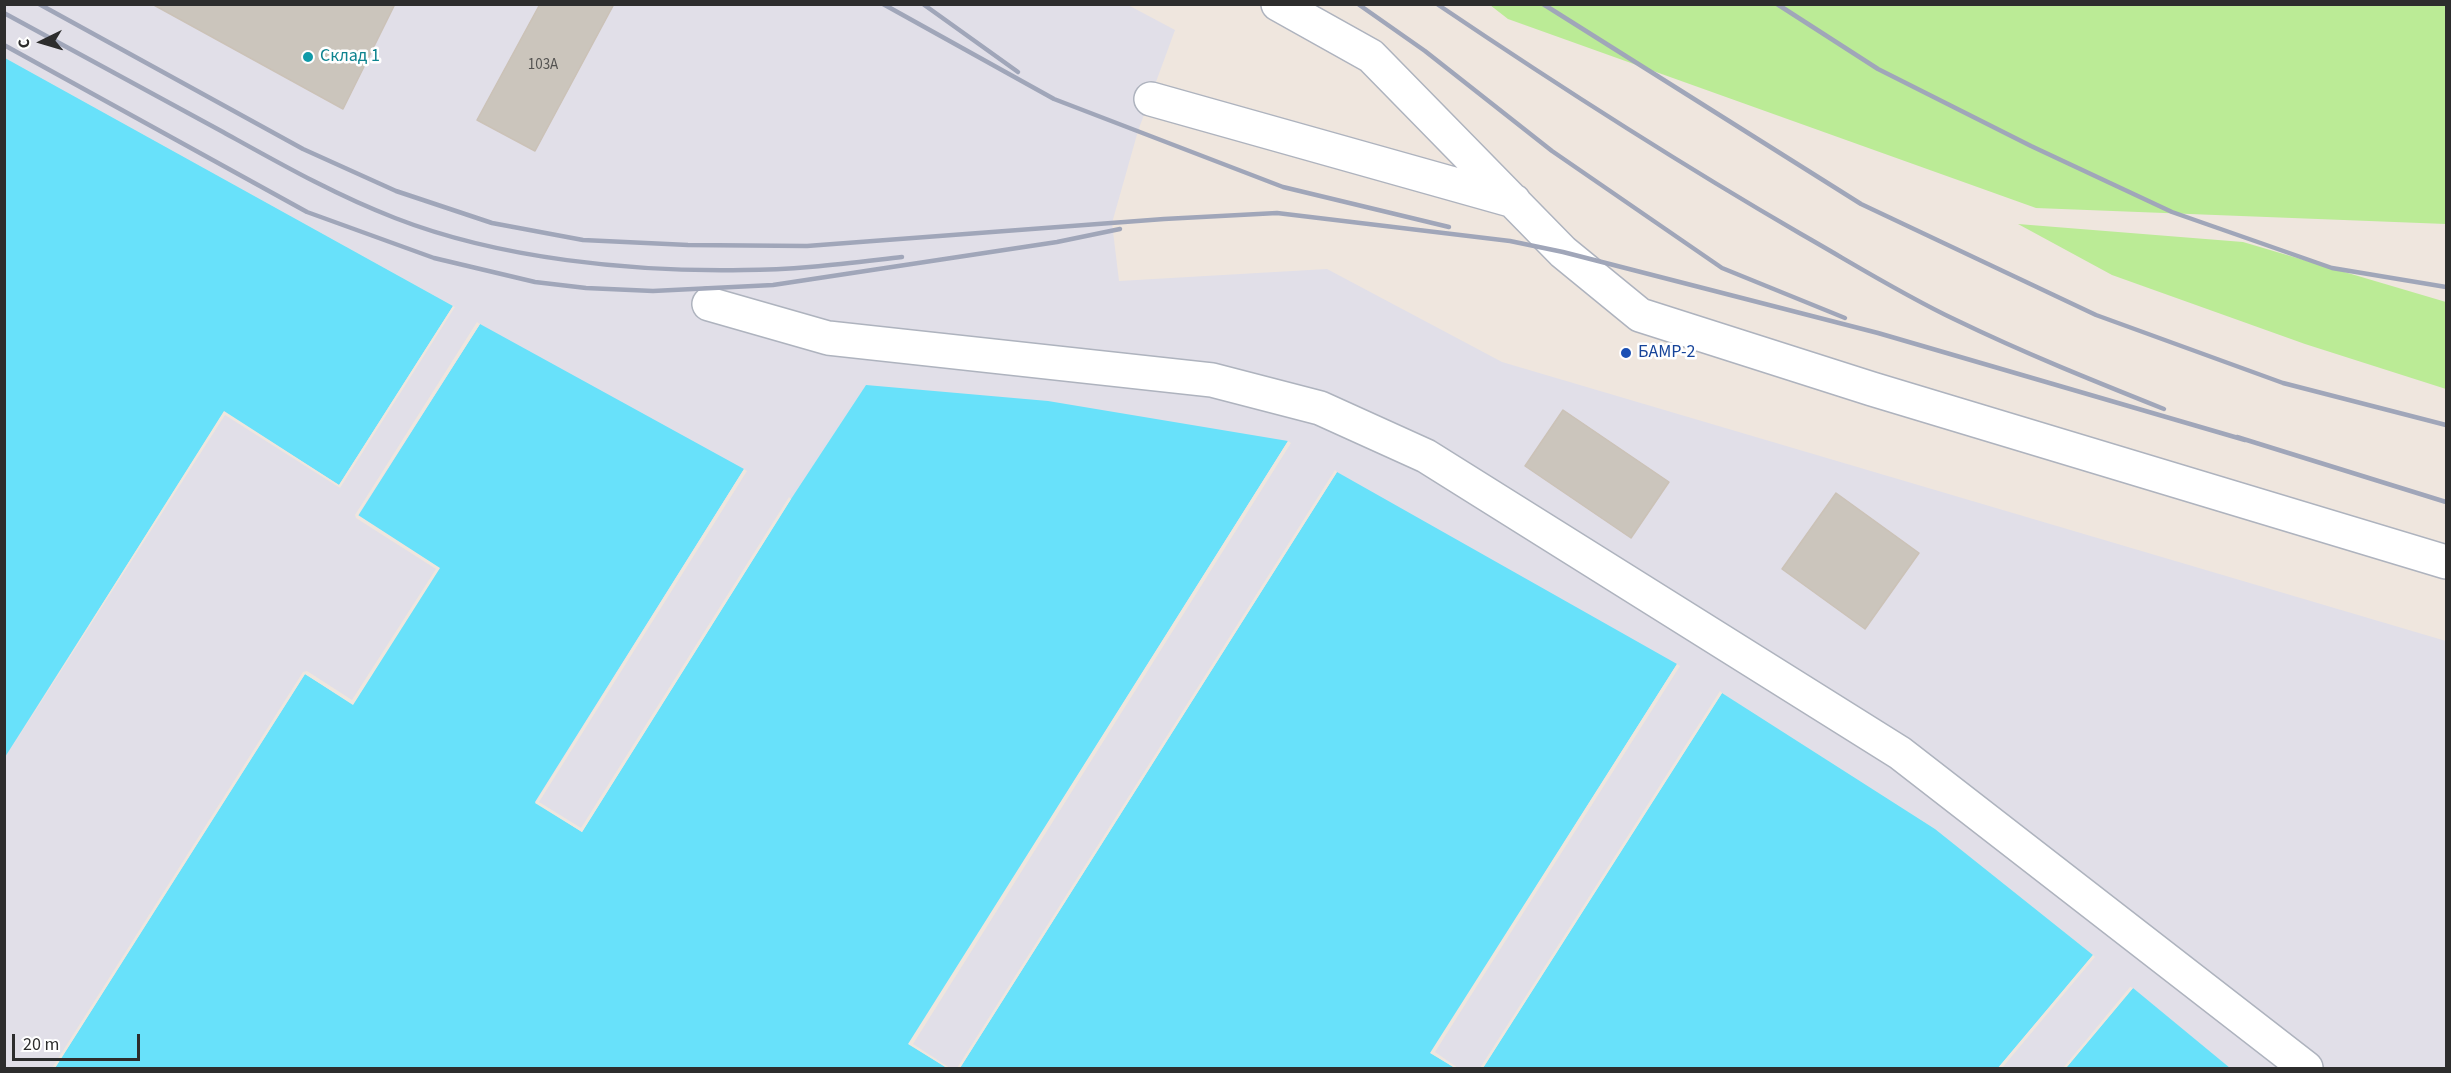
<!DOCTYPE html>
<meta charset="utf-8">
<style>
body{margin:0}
#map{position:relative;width:2451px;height:1073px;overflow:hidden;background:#efe6de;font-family:"Source Sans 3",sans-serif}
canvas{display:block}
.frame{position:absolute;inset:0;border:6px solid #2d2d2d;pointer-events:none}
.north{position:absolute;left:12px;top:12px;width:60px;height:60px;-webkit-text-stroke:4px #fff;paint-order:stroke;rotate:265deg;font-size:16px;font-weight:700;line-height:24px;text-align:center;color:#2d2d2d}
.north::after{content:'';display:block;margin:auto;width:21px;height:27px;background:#2d2d2d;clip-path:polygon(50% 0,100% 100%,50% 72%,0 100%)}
.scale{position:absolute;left:12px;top:1034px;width:128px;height:27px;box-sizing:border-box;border:3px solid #2d2d2d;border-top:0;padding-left:8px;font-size:18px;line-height:21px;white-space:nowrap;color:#2d2d2d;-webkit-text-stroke:4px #fff;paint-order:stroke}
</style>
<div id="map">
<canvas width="2451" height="1073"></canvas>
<div class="frame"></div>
<div class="north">С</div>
<div class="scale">20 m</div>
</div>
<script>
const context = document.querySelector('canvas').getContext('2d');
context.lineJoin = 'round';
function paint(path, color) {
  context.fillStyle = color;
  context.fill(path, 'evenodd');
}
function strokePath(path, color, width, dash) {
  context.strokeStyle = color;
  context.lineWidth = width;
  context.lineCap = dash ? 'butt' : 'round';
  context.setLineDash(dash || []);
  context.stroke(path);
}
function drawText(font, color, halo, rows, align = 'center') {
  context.font = font + ' "Source Sans 3",sans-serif';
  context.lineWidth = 5;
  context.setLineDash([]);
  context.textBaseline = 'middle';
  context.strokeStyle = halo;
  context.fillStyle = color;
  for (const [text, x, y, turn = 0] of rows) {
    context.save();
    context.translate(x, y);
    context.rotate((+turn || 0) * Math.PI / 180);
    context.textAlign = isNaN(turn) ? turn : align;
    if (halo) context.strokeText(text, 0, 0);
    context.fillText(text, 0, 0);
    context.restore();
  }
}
paint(new Path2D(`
 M5,5H1128L1175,30L1138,131L1112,223L1119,281L1327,269L1502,362L2446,641V1068H2230L2133,989L2066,1068H1998L2093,955L1935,829L1722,693L1483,1068H1455L1430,1053L947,1068L908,1044L866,385L791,499L582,832L535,803L440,568L353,705L306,674L55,1068H5L4,757L224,411L453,306L5,58Z`), '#e1dfe8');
paint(new Path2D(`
 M1490,5H2446V224L2036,208L1508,19Z
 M2018,224L2243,242L2446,302V389L2305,344L2112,275Z`), '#bbeb96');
paint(new Path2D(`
 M5,58L453,306L339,485L224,412L5,757Z
 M480,324L744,469L535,802L582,832L791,499L866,385L1048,401L1288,441L909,1044L947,1068H55L305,674L353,704L439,568L358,516Z
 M1337,472L1677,664L1431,1053L1455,1068H960Z
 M1722,693L1935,829L2093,955L1998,1068H1483Z
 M2133,988L2230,1068H2066Z`), '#68e1fa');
paint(new Path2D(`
 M453,306L455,307L340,488L225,415L4,760L224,411L339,485Z
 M477,322L480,324L358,515L440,568L353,705L305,674L55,1068H52L303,672L307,671L352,700L436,569L356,518L355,515Z
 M1288,441L1291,443L913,1044L950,1068H947L908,1044Z
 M744,469L747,471L539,802L581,828L789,497L791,499L582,832L535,803Z
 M1335,470L1337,472L960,1068H957Z
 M1677,664L1680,666L1435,1052L1458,1068H1455L1430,1053Z
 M1720,691L1722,693L1483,1068H1480Z
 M2093,955L2095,957L2002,1068H1998Z
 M2130,987L2133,988L2066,1068H2063Z`), '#efe6de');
const building = new Path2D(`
 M152,4H395L343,109Z
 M540,4H614L535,151L477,120Z
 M1563,410L1669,482L1631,538L1525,466Z
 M1836,493L1919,553L1865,629L1782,569Z`);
paint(building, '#cbc5bc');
strokePath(building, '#cbc2b7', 1.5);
const minor = new Path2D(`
 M1278,4L1371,56L1563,252L1640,315L1872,389L2446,562
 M1151,99L1514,201
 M709,304L828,338L1212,380L1320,408L1426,456L1900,753L2306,1068`);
strokePath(minor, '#aeb3be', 36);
strokePath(minor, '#fff', 33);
strokePath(new Path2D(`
 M39,4L303,149L396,191L492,223L583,240L688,245L807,246L1164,219L1277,213L1510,241L1563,252L1878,333L2245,440
 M883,4L1054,99L1283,187L1449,227
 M923,4L1018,72
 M1358,4L1425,51L1552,151L1722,268L1845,318
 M1437,4C1557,85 1677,162 1801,234C1852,263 1903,295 1956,320C2024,353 2094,381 2164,409
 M1543,4L1861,204L2096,315L2283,383L2446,425
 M1777,4L1878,69L2031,146L2172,212L2332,268L2446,287
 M4,13C77,52 150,92 223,132C279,163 335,195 395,218C500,259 632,272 744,270C797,270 849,263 902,257
 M4,45L307,212L434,258L535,282L586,288L653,291L773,285L1057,242L1120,229
 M2237,437L2446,502`), '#a0a6b9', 4.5);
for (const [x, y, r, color] of [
 [308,57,6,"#0f9aa8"],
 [1626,353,6,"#1a4fb4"]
]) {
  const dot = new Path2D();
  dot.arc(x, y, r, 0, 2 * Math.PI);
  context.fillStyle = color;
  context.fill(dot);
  strokePath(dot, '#fff', 2);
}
drawText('15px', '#545351', null, [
 ["103А",543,66]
]);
drawText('18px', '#0d838f', '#fff', [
 ["Склад 1",320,57]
], 'left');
drawText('18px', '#164399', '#fff', [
 ["БАМР-2",1638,353]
], 'left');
</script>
